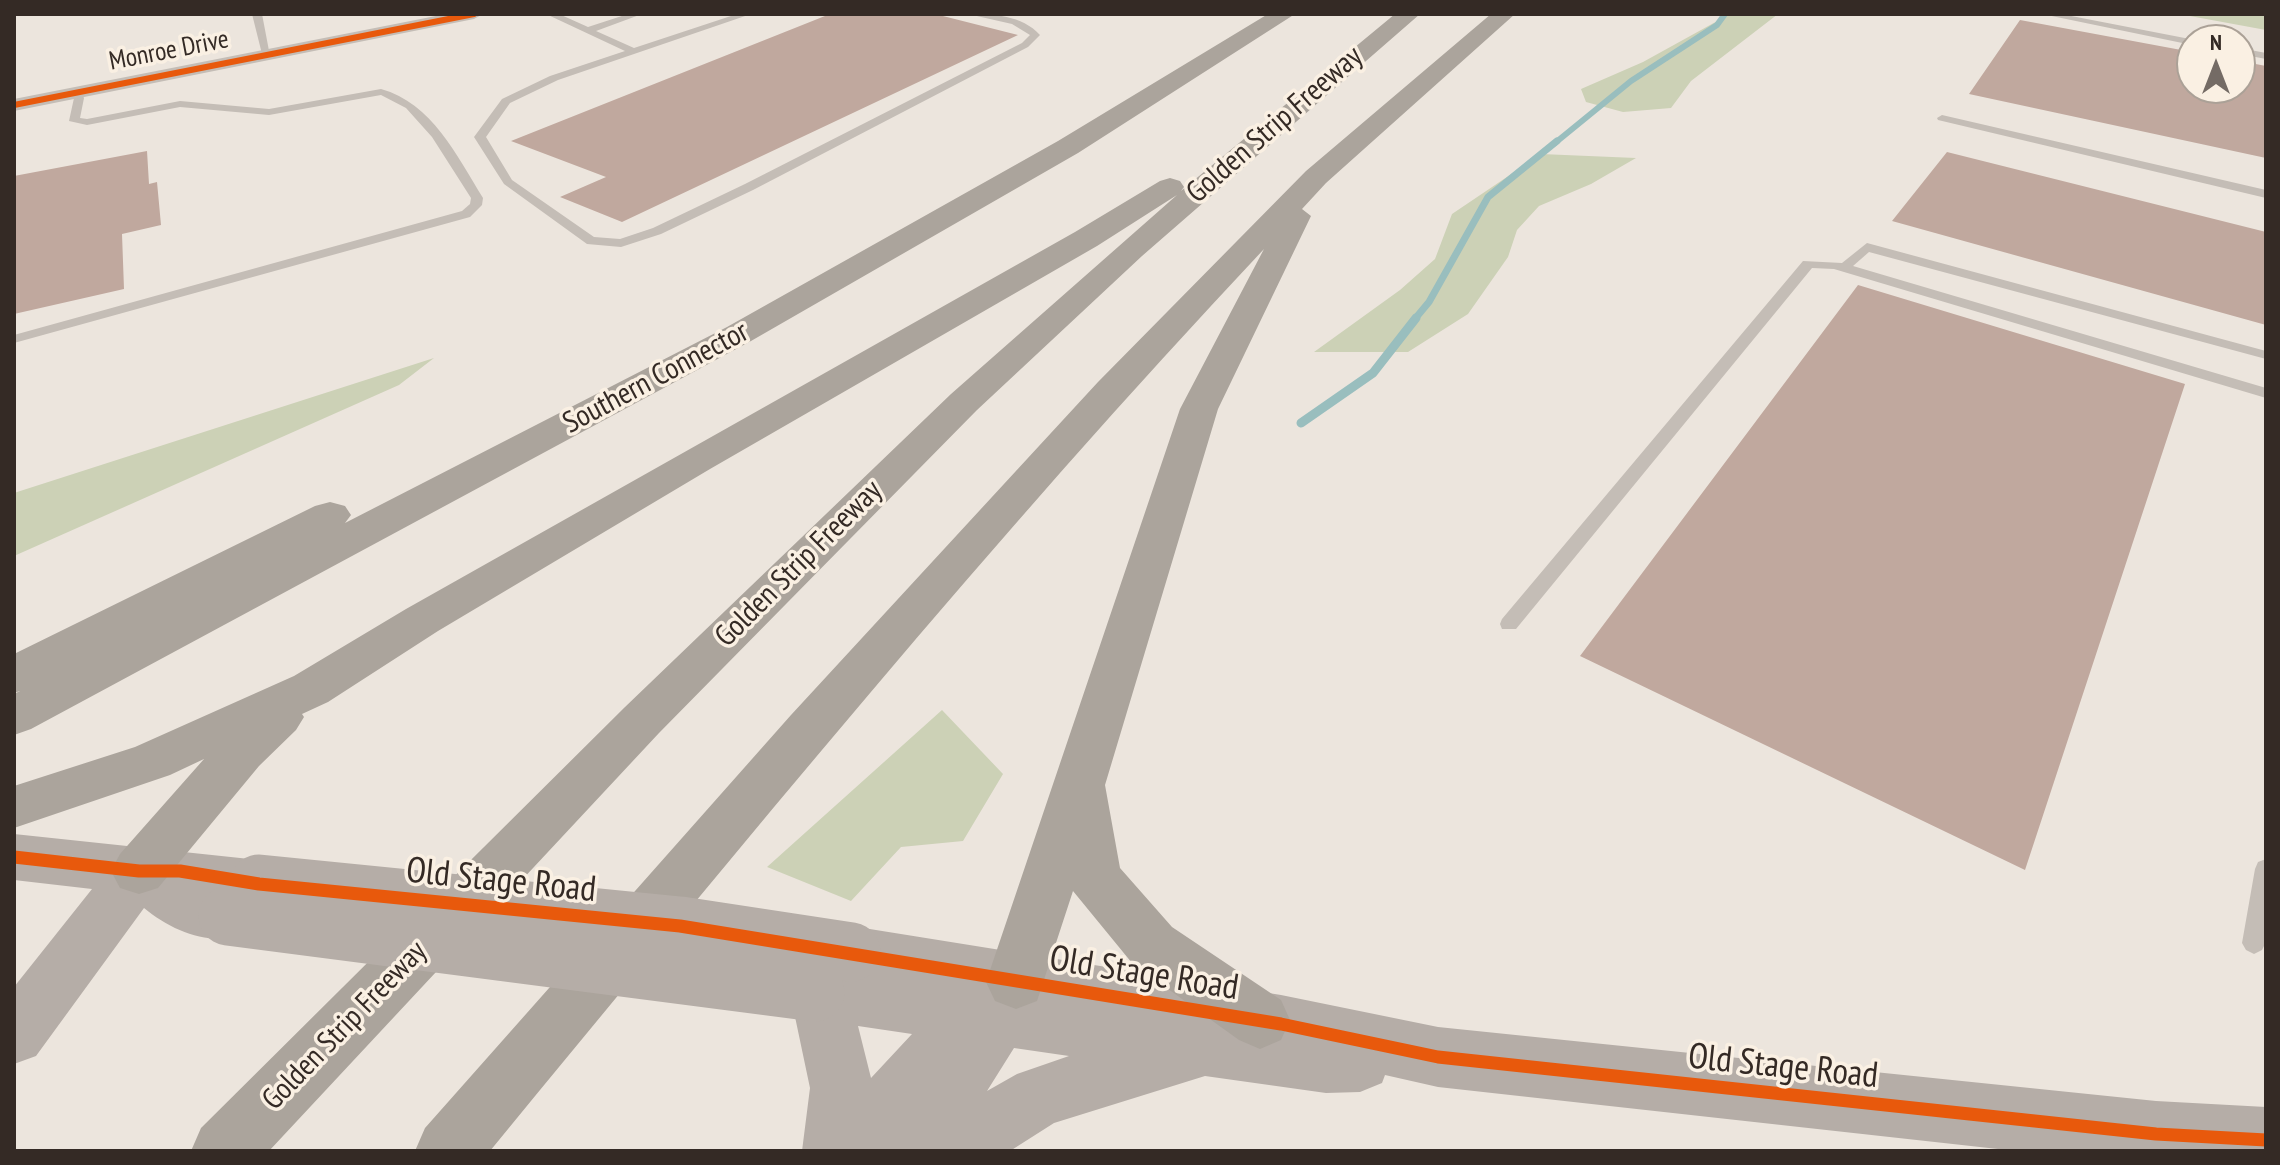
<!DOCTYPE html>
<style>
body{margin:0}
#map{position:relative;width:2280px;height:1165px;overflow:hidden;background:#ece5dd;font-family:"PT Sans Narrow",sans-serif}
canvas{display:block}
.frame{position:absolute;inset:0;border:16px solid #342a25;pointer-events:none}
.north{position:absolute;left:2176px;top:24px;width:80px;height:80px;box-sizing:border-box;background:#faf0e3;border:2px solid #aba197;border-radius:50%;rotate:0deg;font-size:22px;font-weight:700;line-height:32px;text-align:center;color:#342a25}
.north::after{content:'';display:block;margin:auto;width:28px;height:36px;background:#746b65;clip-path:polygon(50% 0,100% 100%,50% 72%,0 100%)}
</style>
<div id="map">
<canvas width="2280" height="1165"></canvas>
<div class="frame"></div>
<div class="north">N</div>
</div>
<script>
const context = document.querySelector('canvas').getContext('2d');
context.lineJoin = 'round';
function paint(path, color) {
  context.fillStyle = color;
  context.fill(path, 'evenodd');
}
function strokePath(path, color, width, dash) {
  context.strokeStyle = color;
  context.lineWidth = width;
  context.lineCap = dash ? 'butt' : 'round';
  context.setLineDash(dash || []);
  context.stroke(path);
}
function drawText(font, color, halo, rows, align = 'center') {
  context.font = font + ' "PT Sans Narrow",sans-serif';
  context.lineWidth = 7;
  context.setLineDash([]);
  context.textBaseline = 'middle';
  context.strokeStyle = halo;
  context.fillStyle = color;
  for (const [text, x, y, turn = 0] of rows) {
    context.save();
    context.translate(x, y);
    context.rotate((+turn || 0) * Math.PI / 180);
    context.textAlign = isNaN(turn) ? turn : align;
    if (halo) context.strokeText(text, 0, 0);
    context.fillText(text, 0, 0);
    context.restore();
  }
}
paint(new Path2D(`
 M1730,14H1778L1691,81L1671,108L1623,112L1586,102L1581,89L1643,62Z
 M2179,14H2266V30Z
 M1541,154L1636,158L1591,184L1539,206L1517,230L1508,257L1468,314L1408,352H1314L1400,290L1435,259L1452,214Z
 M434,358L399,385L14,556V493Z
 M942,710L1003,774L963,841L901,847L851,901L767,867Z`), '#ccd1b6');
strokePath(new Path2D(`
 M1555,143L1631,81L1717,25L1725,14`), '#99bebe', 6);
strokePath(new Path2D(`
 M1414,320L1429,302L1488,197L1557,141`), '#99bebe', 7);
strokePath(new Path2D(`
 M1301,423L1373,373L1416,318`), '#99bebe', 9);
paint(new Path2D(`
 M830,14H935L1018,35L622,222L560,197L606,177L511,141Z
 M2020,20L2192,52V88H2240V61L2266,66V158L1969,94Z
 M147,151L149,184L157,182L161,225L122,234L124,289L14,314V176Z
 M1947,152L2266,232V325L1892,221Z
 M1858,285L2185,384L2025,870L1580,656Z`), '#c0a89e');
paint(new Path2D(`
 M252,14H262L270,56L262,54Z
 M546,14H559L588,27L628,14H642L596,31L634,48L737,14H751L558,80L510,103L486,137L512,180L594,237L620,239L653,228L745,184L1022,43L1030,35L1012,24L968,14C993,14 1022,15 1040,35L1028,47L753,190L661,234L621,247L587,244L504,184L474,137L502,99L550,76L625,51Z
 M2042,14H2061L2195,40H2192V45Z
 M2240,48L2266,53V59L2240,54Z
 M381,89C432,103 457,156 483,198L482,205L470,217L14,343V335L462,211L470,204L471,198L432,137L406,108L381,95L269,115L180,107L87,125L69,121L74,98L72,90H80L84,98L80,118L87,119L180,101L269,109Z
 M1942,115L2266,190V198L1938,120L1937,118Z
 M1867,243L2266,351V359L1869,252L1853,266L2266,388V398L1834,269L1812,268L1516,629H1502L1500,624L1502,619L1803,261L1842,263Z
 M2266,859V942L2262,950L2254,954L2246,950L2242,943L2255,869L2258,862Z`), '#c4bdb6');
paint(new Path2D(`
 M446,14H483L474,19L14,111V99Z`), '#c4bdb6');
paint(new Path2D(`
 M14,834L259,860L279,867L287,884L279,901L259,908L252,907L256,916L248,934C211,947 173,932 144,908L36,1056L14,1064V987L92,889L14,880Z
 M851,926L1281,995L1438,1027L2156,1101L2266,1107V1151H2016L1438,1087L1385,1075L1382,1083L1360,1092L1326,1093L1205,1076L1054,1123L1010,1151H802L810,1088L794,1012L785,992L794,972L815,964L828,966L822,952L830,933ZM858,1026L912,1034L871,1078ZM1014,1048L1069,1056L1017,1074L987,1091Z`), '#b5ada7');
paint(new Path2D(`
 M1268,14H1295L1078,153L751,341L31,729L14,735V694L20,691L14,693V654L315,506L330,502L345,506L351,515L345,523L727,327L1058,141Z
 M1395,14H1420L1142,256L977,410L659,733L269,1151H191L201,1128L625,707L951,394L1177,195L1097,246L710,469L438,631L328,702L302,714L304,717L296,730L259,766L158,888L139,894L120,888L111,871L120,854L204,759L170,775L14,828V786L135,747L294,676L406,609L1075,232L1160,181L1170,178L1180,181L1184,187L1181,191Z
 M1491,14H1515L1326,183L1302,209L1311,216L1218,409L1105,785L1120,868L1172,927L1281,1000L1290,1020L1281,1040L1260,1049L1239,1040L1132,963L1073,891L1037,1001L1016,1009L995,1001L986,982L1180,409L1264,249C992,538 742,845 490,1151H415L425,1128L791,715L1098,382L1306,171Z`), '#aba49c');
strokePath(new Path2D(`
 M259,884L680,926L851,952
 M228,916L815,992`), '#b5ada7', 59);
strokePath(new Path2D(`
 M14,105L474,14`), '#e8590c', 6);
strokePath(new Path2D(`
 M14,857L139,871H180L259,884L680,926L1281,1024L1438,1057L2156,1134L2266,1140`), '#e8590c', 13);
drawText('26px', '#342a25', '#faf0e3', [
 ["Monroe Drive",169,51,-11]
]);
drawText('30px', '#342a25', '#faf0e3', [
 ["Golden Strip Freeway",1275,125,-41],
 ["Southern Connector",656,378,-28],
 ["Golden Strip Freeway",799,564,-45],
 ["Golden Strip Freeway",345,1026,-46]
]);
drawText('36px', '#342a25', '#faf0e3', [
 ["Old Stage Road",501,881,6],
 ["Old Stage Road",1144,974,9],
 ["Old Stage Road",1783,1067,6]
]);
</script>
